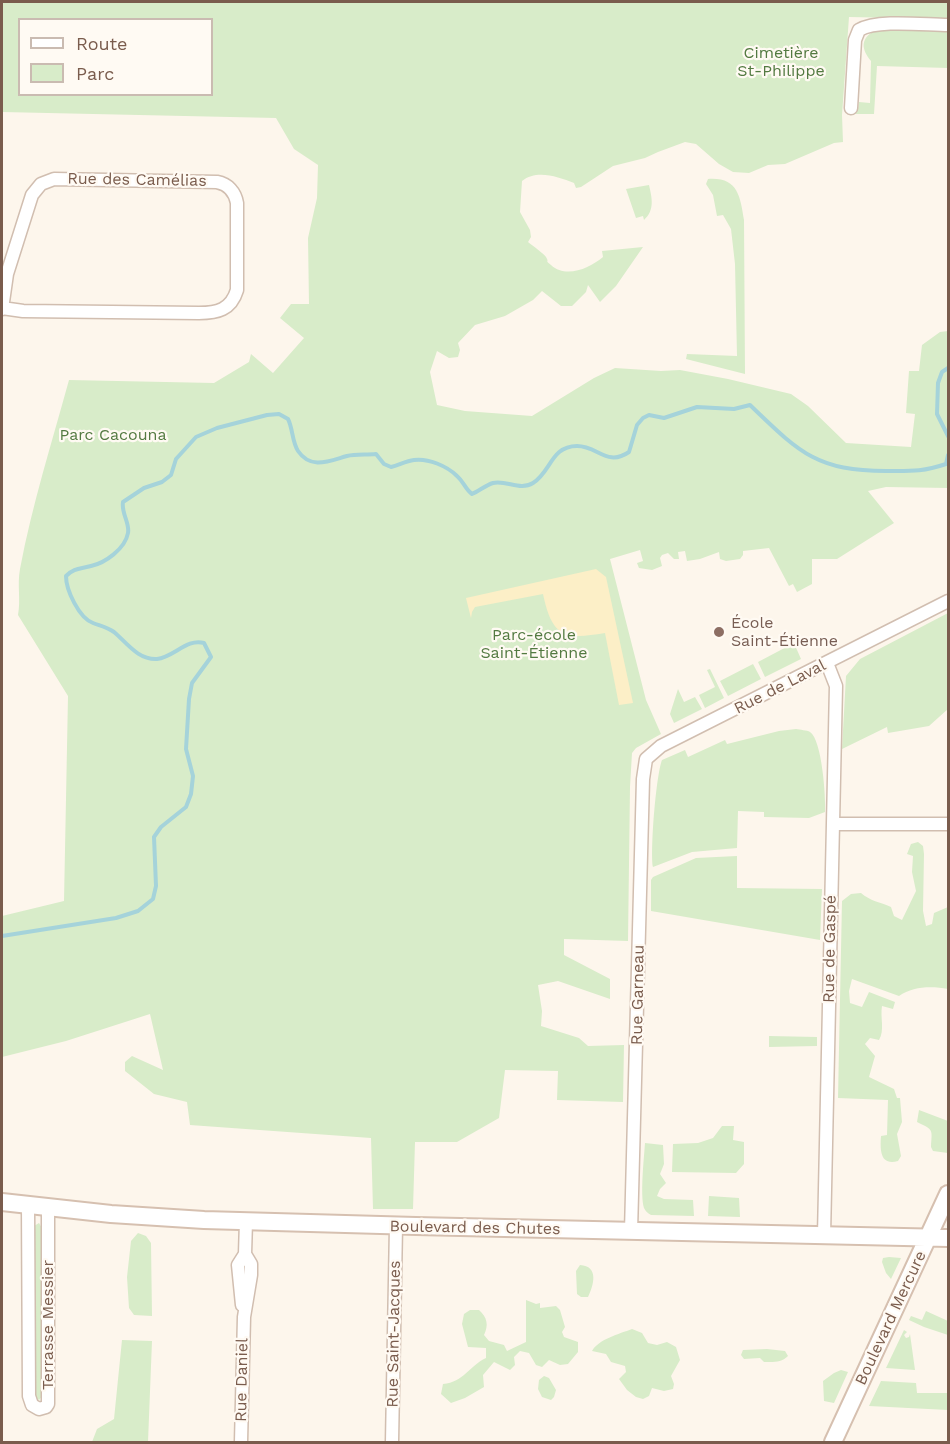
<!DOCTYPE html>
<meta charset="utf-8">
<style>
body{margin:0}
#map{position:relative;width:950px;height:1444px;overflow:hidden;background:#fdf6ec;font-family:"Work Sans",sans-serif}
canvas{display:block}
.frame{position:absolute;inset:0;border:3px solid #7a5c4d;pointer-events:none}
.legend{position:absolute;left:18px;top:18px;width:195px;height:78px;box-sizing:border-box;background:#fffaf3;border:2px solid #cabbb1;margin:0;padding:8px 10px;list-style:none;font-size:18px;color:#7a5c4d}
.legend li{display:flex;align-items:center;gap:12px;height:30px}
.legend b{width:30px;border:2px solid #cabbb1}
</style>
<div id="map">
<canvas width="950" height="1444"></canvas>
<div class="frame"></div>
<ul class="legend">
<li><b style="height:8px;background:#fff"></b>Route</li>
<li><b style="height:16px;background:#d8ecc9"></b>Parc</li>
</ul>
</div>
<script>
const context = document.querySelector('canvas').getContext('2d');
context.lineJoin = 'round';
function paint(path, color) {
  context.fillStyle = color;
  context.fill(path, 'evenodd');
}
function strokePath(path, color, width, dash) {
  context.strokeStyle = color;
  context.lineWidth = width;
  context.lineCap = dash ? 'butt' : 'round';
  context.setLineDash(dash || []);
  context.stroke(path);
}
function drawText(font, color, halo, rows, align = 'center') {
  context.font = font + ' "Work Sans",sans-serif';
  context.lineWidth = 4.5;
  context.setLineDash([]);
  context.textBaseline = 'middle';
  context.strokeStyle = halo;
  context.fillStyle = color;
  for (const [text, x, y, turn = 0] of rows) {
    context.save();
    context.translate(x, y);
    context.rotate((+turn || 0) * Math.PI / 180);
    context.textAlign = isNaN(turn) ? turn : align;
    if (halo) context.strokeText(text, 0, 0);
    context.fillText(text, 0, 0);
    context.restore();
  }
}
paint(new Path2D(`
 M2,2H948V19L849,17L842,115L843,142L834,143L785,164L768,165L749,173L733,172L719,164L696,144L685,142L658,152L645,158L613,166L581,187L576,188L574,183C558,177 537,169 522,181L520,212L530,230L531,237L528,242C532,245 544,254 546,257C550,264 544,259 551,265C566,279 590,268 603,257L602,251L643,247L616,286L600,302L588,285L586,292L572,306H561L542,291L533,300L505,316L475,325L458,343L460,350L458,357L449,358L437,351L430,372L437,405L465,411L532,416L594,378L615,368L661,371L680,370L728,379L791,394L808,406L846,443L911,447L915,414L906,413L909,371H919L922,345L940,332L948,331V488L886,487L868,491L894,523L837,559H812V584L797,592L793,584L789,586L769,548L743,551V555L740,559L726,561L720,559L719,552L700,559L687,561L685,551L678,552L679,559H674L668,553L662,555L660,558L662,566L652,570L639,568L637,563L643,561L640,550L610,559L646,700L661,734L636,748L632,753L630,787L628,941L564,939V955L610,979V999L558,981L538,985L542,1011L541,1026L579,1038L588,1046L624,1045L623,1102L557,1100L558,1071L505,1070L499,1118L457,1142H415L413,1209H373L371,1138L190,1125L187,1102L154,1094L125,1071V1062L132,1056L163,1070L150,1014L66,1041L2,1057V916L64,901L68,696L18,615C21,600 17,585 20,569C32,505 52,442 69,380L214,383L249,362L251,354L273,373L304,338L280,318L291,304H309L308,238L317,198L318,165L294,149L276,118L2,112ZM20,20H212V94H20Z
 M876,30L948,31V68L877,66L874,114H855L858,110L859,102L870,103L871,61C861,49 860,38 876,30Z
 M708,179C738,177 740,196 744,220L745,374L686,359L687,354L737,356L735,264L731,229L723,215L717,216L713,195L706,184Z
 M649,185C652,198 655,210 644,220L643,216L636,218L626,189Z
 M948,613V709L929,726L888,733L887,727L842,749L846,676L860,659Z
 M794,643L801,659L765,677L758,662Z
 M753,664L761,679L728,696L720,681Z
 M710,669L724,698L705,708L699,695L715,687L707,670Z
 M678,689L684,702L695,697L702,709L674,723L670,714Z
 M796,729C800,730 807,730 810,732C822,740 826,797 825,812L809,818L764,817V812L738,811L737,848L692,852L653,867C650,852 656,775 662,760L685,750L688,757L725,740L727,744L779,731Z
 M918,842L923,846L924,854L923,911L926,926L932,924L934,913L948,907V989C932,986 913,986 899,996L852,979L849,991L850,1003L862,1007L869,992L895,1002L893,1009L882,1006C880,1018 885,1030 879,1040L870,1038L865,1044L875,1056L869,1077L894,1089L897,1098H900L902,1122L897,1134L901,1156L898,1161C880,1166 880,1150 881,1136L887,1135L888,1100L838,1098L842,901L851,894L861,893C870,901 880,902 891,907L894,916L902,920L916,891L912,872L913,856L907,854L911,844Z
 M737,856V888L822,889L820,940L651,911V880L653,877L696,858Z
 M769,1036L817,1037V1046L769,1047Z
 M919,1110L948,1121V1153L933,1151L931,1147C932,1129 934,1130 917,1122Z
 M722,1126H734L733,1140L744,1142V1164L736,1173L672,1172L673,1144L698,1143L713,1138Z
 M645,1143L663,1145L664,1164L660,1174L666,1183L660,1189L657,1196L664,1199L693,1200L694,1216L651,1215C648,1213 646,1212 644,1208C640,1195 644,1158 645,1143Z
 M709,1196L739,1198L740,1217L708,1216Z
 M39,1223L42,1228L43,1395L39,1400L35,1398L33,1233L34,1226Z
 M138,1233L146,1236L151,1243L152,1316L134,1315L129,1308L127,1277L131,1241Z
 M889,1257L901,1258L891,1279L886,1273L882,1262L883,1258Z
 M580,1265C599,1266 594,1285 588,1297H581L577,1294L576,1271Z
 M526,1300L536,1304L540,1303V1308L556,1306L560,1310L565,1327L562,1332L564,1337L578,1342V1352L568,1364L560,1365L549,1360L542,1367L536,1365L529,1353L520,1351L514,1357L515,1365L510,1370L494,1362L483,1375L484,1387L465,1398L451,1403L441,1394L443,1384C464,1382 469,1366 486,1358V1348L468,1347L462,1324L464,1314L470,1310H479C487,1317 489,1325 484,1335L489,1341L504,1345L507,1351L526,1342Z
 M926,1311L948,1321V1335L924,1327L909,1320L911,1316L922,1320Z
 M632,1329L642,1333L648,1343L657,1345L667,1342L676,1347L680,1360L671,1376L674,1384L673,1389L664,1391L652,1388L649,1396L643,1399L636,1397L627,1390L619,1379L626,1372L625,1366L611,1362L606,1354L592,1351C599,1339 619,1334 632,1329Z
 M904,1330L907,1332L904,1335L906,1338L909,1337L910,1334L915,1370L886,1368Z
 M122,1340L152,1341L148,1442H92L97,1429L114,1419Z
 M767,1349L785,1351L788,1356C781,1363 774,1362 764,1362L760,1358L744,1359L741,1355L743,1350Z
 M841,1370L848,1372L834,1403L824,1401L823,1381L834,1373Z
 M544,1376L549,1378L556,1390L554,1397L551,1400L542,1397L538,1389L539,1380Z
 M881,1381L916,1383L917,1393H948V1410L869,1406Z`), '#d8ecc9');
paint(new Path2D(`
 M596,569L606,577L633,703L619,705L605,633C564,640 552,637 543,594L475,607L472,612L471,618L466,598Z`), '#fcefc7');
strokePath(new Path2D(`
 M948,368L942,372L938,383L937,414L948,436
 M2,936L116,918L138,911L153,899L156,886L154,837L161,827L186,807L191,794L193,776L186,749L189,699L192,683L211,657L204,643C187,638 174,657 157,659C138,660 127,643 114,632C107,627 101,626 93,623C79,618 66,590 66,576C74,568 80,569 91,566C105,563 125,549 128,533C130,523 121,513 123,502L144,488L162,482L171,475L176,459L196,437L217,428L267,415L279,414L288,419C293,429 292,442 298,451C311,470 329,461 347,456C356,454 366,455 376,454L384,464L391,467C399,465 406,461 414,460C428,458 447,466 457,476C464,482 465,489 472,494C479,491 486,485 493,483C507,480 520,491 533,483C551,472 551,446 577,446C598,446 607,467 629,452L637,425L643,418L649,415L664,418L697,407L734,409L750,405C799,452 816,471 886,471C911,471 922,472 946,464L948,455`), '#a5d3da', 4);
const street = new Path2D(`
 M851,108L855,40L859,30C878,19 925,25 948,25
 M2,309L7,274L32,195L41,184L54,179L217,182C228,184 235,192 237,203V290C231,310 217,313 199,313L23,311L2,308
 M833,824H948
 M28,1205L29,1396L32,1405L39,1409L46,1407L48,1404V1207
 M631,1231L643,779L646,759L661,746L948,601
 M824,1235L836,686L827,663
 M242,1305L238,1265L245,1254L246,1221
 M241,1442L244,1317L251,1275V1264L245,1254
 M392,1442L396,1226`);
const secondary = new Path2D(`
 M2,1202L111,1214L204,1220L416,1226L948,1238
 M833,1442L948,1194`);
strokePath(street, '#d1beb0', 15);
strokePath(secondary, '#d6c0b0', 20);
strokePath(street, '#fff', 12);
strokePath(secondary, '#fff', 16);
for (const [x, y, r, color] of [
 [719,632,6,"#8d6e63"]
]) {
  const dot = new Path2D();
  dot.arc(x, y, r, 0, 2 * Math.PI);
  context.fillStyle = color;
  context.fill(dot);
  strokePath(dot, '#fffaf3', 2);
}
drawText('16px', '#537a41', '#fffaf3', [
 ["Cimetière",781,53],
 ["St-Philippe",781,71],
 ["Parc Cacouna",113,435],
 ["Parc-école",534,635],
 ["Saint-Étienne",534,653]
]);
drawText('16px', '#7a5c4d', '#fffaf3', [
 ["Rue des Camélias",137,180,1],
 ["Rue de Laval",780,687,-27],
 ["Rue de Gaspé",830,949,-89],
 ["Rue Garneau",638,995,-89],
 ["Boulevard des Chutes",475,1228,1],
 ["Boulevard Mercure",891,1318,-65],
 ["Terrasse Messier",48,1325,-90],
 ["Rue Saint-Jacques",394,1334,-89],
 ["Rue Daniel",242,1380,-89]
]);
drawText('16px', '#785e54', '#fffaf3', [
 ["École",731,623],
 ["Saint-Étienne",731,641]
], 'left');
</script>
